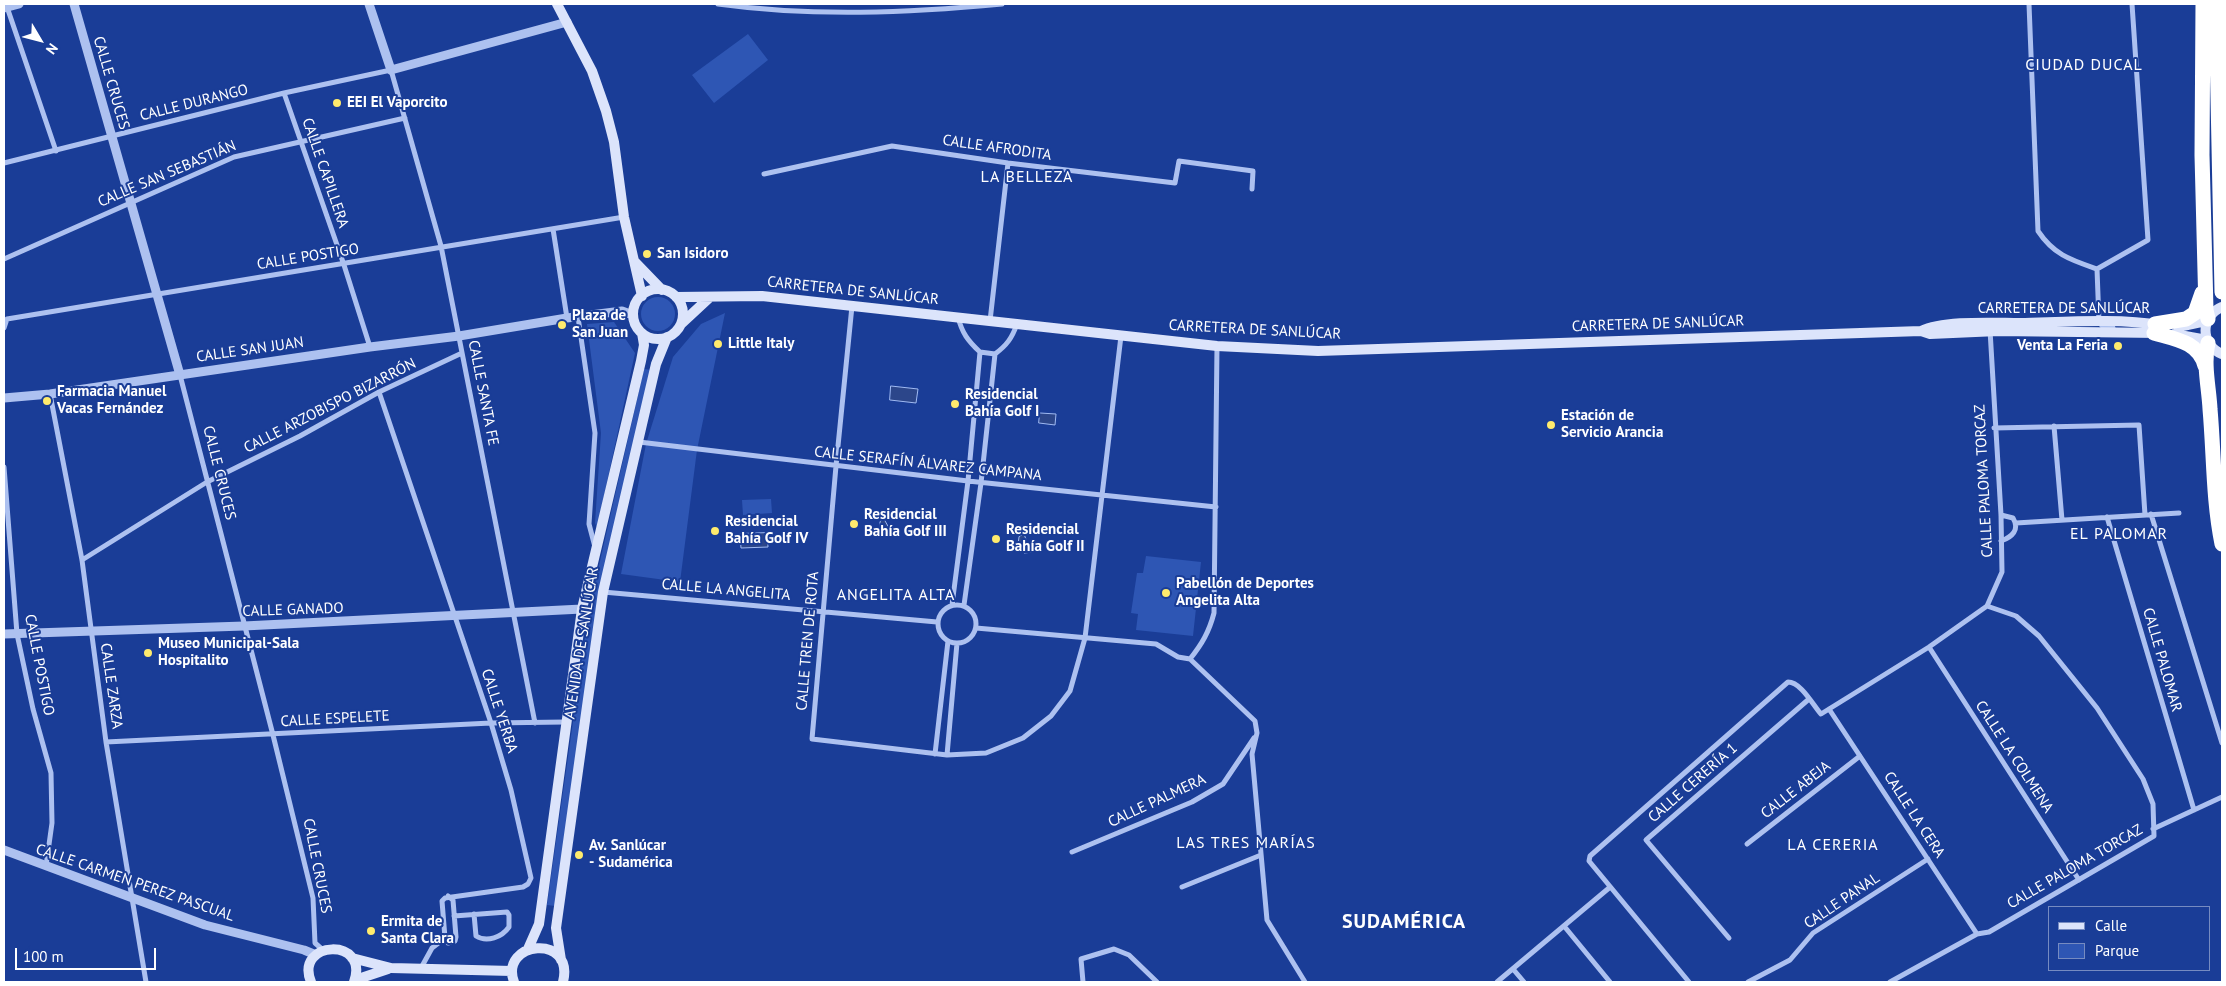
<!DOCTYPE html>
<meta charset="utf-8">
<style>
body{margin:0}
#map{position:relative;width:2226px;height:986px;overflow:hidden;background:#1a3d97;font-family:"PT Sans",sans-serif}
canvas{display:block}
.frame{position:absolute;inset:0;border:5px solid #fff;pointer-events:none}
.legend{position:absolute;left:2048px;top:906px;width:162px;height:65px;box-sizing:border-box;background:#1a3d97;border:1px solid #768bc1;margin:0;padding:6px 9px;list-style:none;font-size:15px;color:#fff}
.legend li{display:flex;align-items:center;gap:10px;height:25px}
.legend b{width:25px;border:1px solid #768bc1}
.north{position:absolute;left:15px;top:15px;width:50px;height:50px;-webkit-text-stroke:4px #1a3d97;paint-order:stroke;rotate:127deg;font-size:14px;font-weight:700;line-height:20px;text-align:center;color:#fff}
.north::after{content:'';display:block;margin:auto;width:18px;height:22px;background:#fff;clip-path:polygon(50% 0,100% 100%,50% 72%,0 100%)}
.scale{position:absolute;left:15px;top:948px;width:141px;height:22px;box-sizing:border-box;border:2px solid #fff;border-top:0;padding-left:6px;font-size:15px;line-height:18px;white-space:nowrap;color:#fff;-webkit-text-stroke:4px #1a3d97;paint-order:stroke}
</style>
<div id="map">
<canvas width="2226" height="986"></canvas>
<div class="frame"></div>
<ul class="legend">
<li><b style="height:6px;background:#dce4fb"></b>Calle</li>
<li><b style="height:14px;background:#2e56b4"></b>Parque</li>
</ul>
<div class="north">N</div>
<div class="scale">100 m</div>
</div>
<script>
const context = document.querySelector('canvas').getContext('2d');
context.lineJoin = 'round';
function paint(path, color) {
  context.fillStyle = color;
  context.fill(path, 'evenodd');
}
function strokePath(path, color, width, dash) {
  context.strokeStyle = color;
  context.lineWidth = width;
  context.lineCap = dash ? 'butt' : 'round';
  context.setLineDash(dash || []);
  context.stroke(path);
}
function drawText(font, color, halo, rows, align = 'center') {
  context.font = font + ' "PT Sans",sans-serif';
  context.lineWidth = 4;
  context.setLineDash([]);
  context.textBaseline = 'middle';
  context.strokeStyle = halo;
  context.fillStyle = color;
  for (const [text, x, y, turn = 0] of rows) {
    context.save();
    context.translate(x, y);
    context.rotate((+turn || 0) * Math.PI / 180);
    context.textAlign = isNaN(turn) ? turn : align;
    if (halo) context.strokeText(text, 0, 0);
    context.fillText(text, 0, 0);
    context.restore();
  }
}
paint(new Path2D(`
 M748,34L768,60L714,103L692,75Z
 M641 314a17 17 0 1 1 34 0a17 17 0 1 1-34 0Z
 M725,313L697,450L680,582L621,574L646,444L673,357L701,324Z
 M614,322L635,353L597,528L595,523L601,433L587,324Z
 M644,369L652,370L602,578L555,906L547,905L589,609Z
 M771,499L772,513L743,515L742,500Z
 M1146,556L1201,562L1193,636L1136,630L1138,614L1131,613L1137,573H1143Z`), '#2e56b4');
const water = new Path2D(`
 M891,386L918,389L916,403L890,400Z
 M1040,413L1056,414L1055,425L1039,423Z
 M884,519L889,528L894,532V536L885,537L880,533V522Z
 M767,533L768,547L741,548L740,534Z
 M1024,534L1027,542L1034,548L1033,552L1024,553L1018,545L1019,537Z`);
paint(water, '#2c468a');
strokePath(water, '#a0baf2', 1);
strokePath(new Path2D(`
 M718,4C812,17 909,13 1002,4
 M2029,4L2038,231C2054,255 2071,260 2097,269
 M7,7L56,151
 M284,93L344,265L370,347
 M4,163L284,93L391,70L441,246L535,723
 M764,174L892,146L1008,163L1175,183L1179,161L1253,171L1252,189
 M553,229L567,318
 M4,259L234,157L405,118
 M852,306L836,466L812,739L947,755L986,753L1023,738L1051,716L1070,691L1085,638L1121,336
 M578,317L595,433L589,524L595,547
 M990,321L1008,163
 M4,328L7,319L624,217
 M2113,328L2103,327L2099,322L2097,269L2148,240L2132,4
 M980,352L995,354
 M180,375L273,735L313,898L315,943L323,950
 M379,392L491,723L511,790L531,878L528,884L523,887L445,898L442,901L445,938L432,948L421,968
 M50,394L82,560L106,742L146,982
 M2054,426L2062,520
 M1994,428L2139,425L2145,515
 M639,442L968,481L1216,507
 M4,467L17,634L33,709L51,773L52,823L46,866
 M2151,514L2222,743
 M2107,517L2194,810
 M2016,523L2179,513
 M2001,541C2012,537 2020,530 2013,518L2001,515
 M82,560L207,482L300,436L379,392L462,353
 M603,592L937,622
 M938 624a19 19 0 1 1 38 0a19 19 0 1 1-38 0Z
 M952,605L968,481L980,352C968,341 962,333 958,317
 M964,605L981,483L995,354C1007,345 1012,338 1017,324
 M976,628L1156,644L1178,657L1190,659
 M1929,647L2079,880
 M1190,659L1255,721L1257,733L1252,754L1267,920L1305,982
 M1190,659C1202,644 1209,632 1214,613L1217,346
 M1829,709L1977,934
 M106,742L491,723L565,722
 M935,754L948,641
 M947,755L957,643
 M2153,829L2222,797
 M1747,844L1860,756
 M1072,852L1192,802L1223,784L1254,738
 M1182,887L1261,855
 M454,916L507,912L509,915V927C502,937 487,943 476,936L474,914
 M1564,926L1610,982
 M445,938L448,943L455,941L456,937L453,900L448,896
 M1729,938L1646,840L1809,699
 M1513,969L1524,982
 M1083,982L1081,959L1114,949L1129,955L1157,982
 M1497,982L1609,888
 M1689,982L1589,861L1590,856L1788,682C1801,682 1813,705 1821,714L1929,647L1987,606
 M1748,982L1790,960L1813,933L1928,859
 M1890,982L1977,934L1989,932L2154,836L2153,804L2143,779L2097,708L2039,636L2016,616L1987,606L2002,572L2001,515L1990,330`), '#adc1f0', 5);
strokePath(new Path2D(`
 M74,4L180,375
 M369,4L391,70L567,22
 M4,8L19,4
 M4,398L50,394L370,347L459,336L567,318L622,311L633,315
 M4,634L244,626L582,609
 M4,850L205,925L304,950L316,955`), '#adc1f0', 9);
strokePath(new Path2D(`
 M557,4L592,71L606,111L614,142L624,217L642,296
 M634,261L662,290
 M633 314a25 25 0 1 1 50 0a25 25 0 1 1-50 0Z
 M676,297L762,296L1217,346L1318,351L1921,331L1930,334L1998,331L2159,333
 M2222,307C2200,316 2200,345 2222,354
 M681,324L709,298
 M2178,327L2206,321
 M1921,331C1944,320 1993,323 2020,323C2064,322 2118,318 2161,325
 M2174,334L2207,340
 M528,949L539,924L582,609L641,361L644,345L642,333
 M352,958L391,968L512,971
 M561,960L556,928L603,592L656,364L667,337
 M355,980L388,969
 M311,982C294,940 370,937 354,982
 M514,982C499,941 575,933 563,982`), '#dce4fb', 10);
strokePath(new Path2D(`
 M2203,4L2202,155L2206,310L2208,319
 M2214,4L2217,49L2222,292
 M2155,324L2186,319L2195,313L2202,293
 M2154,333C2175,339 2199,342 2205,366
 M2208,343C2203,364 2209,388 2210,409C2214,454 2213,500 2222,544`), '#fff', 15);
for (const [x, y, r, color] of [
 [337,103,5,"#ffeb6d"],
 [647,254,5,"#ffeb6d"],
 [562,325,5,"#ffeb6d"],
 [718,344,5,"#ffeb6d"],
 [2118,346,5,"#ffeb6d"],
 [47,401,5,"#ffeb6d"],
 [955,404,5,"#ffeb6d"],
 [1551,425,5,"#ffeb6d"],
 [854,524,5,"#ffeb6d"],
 [715,531,5,"#ffeb6d"],
 [996,539,5,"#ffeb6d"],
 [1166,593,5,"#ffeb6d"],
 [148,653,5,"#ffeb6d"],
 [579,855,5,"#ffeb6d"],
 [371,931,5,"#ffeb6d"]
]) {
  const dot = new Path2D();
  dot.arc(x, y, r, 0, 2 * Math.PI);
  context.fillStyle = color;
  context.fill(dot);
  strokePath(dot, '#1a3d97', 2);
}
drawText('15px', '#fff', '#1a3d97', [
 ["CALLE CRUCES",111,83,74],
 ["CALLE DURANGO",194,103,-14],
 ["CALLE AFRODITA",997,148,8],
 ["CALLE CAPILLERA",325,173,71],
 ["CALLE SAN SEBASTIÁN",167,174,-23],
 ["CALLE POSTIGO",308,257,-9],
 ["CARRETERA DE SANLÚCAR",853,291,6],
 ["CARRETERA DE SANLÚCAR",2064,309],
 ["CARRETERA DE SANLÚCAR",1658,324,-2],
 ["CARRETERA DE SANLÚCAR",1255,330,3],
 ["CALLE SAN JUAN",250,350,-8],
 ["CALLE SANTA FE",483,393,79],
 ["CALLE ARZOBISPO BIZARRÓN",330,406,-27],
 ["CALLE SERAFÍN ÁLVAREZ CAMPANA",928,464,6],
 ["CALLE CRUCES",219,473,76],
 ["CALLE PALOMA TORCAZ",1984,481,-93],
 ["CALLE LA ANGELITA",726,590,5],
 ["CALLE GANADO",293,610,-2],
 ["CALLE TREN DE ROTA",808,641,-85],
 ["AVENIDA DE SANLÚCAR",582,643,-81],
 ["CALLE PALOMAR",2162,660,74],
 ["CALLE POSTIGO",39,665,79],
 ["CALLE ZARZA",111,686,82],
 ["CALLE YERBA",499,711,72],
 ["CALLE ESPELETE",335,719,-3],
 ["CALLE LA COLMENA",2014,757,57],
 ["CALLE CERERÍA 1",1693,783,-41],
 ["CALLE ABEJA",1796,790,-38],
 ["CALLE PALMERA",1157,801,-25],
 ["CALLE LA CERA",1914,815,57],
 ["CALLE CRUCES",317,866,79],
 ["CALLE PALOMA TORCAZ",2075,867,-30],
 ["CALLE CARMEN PEREZ PASCUAL",135,883,19],
 ["CALLE PANAL",1842,901,-34]
]);
drawText('bold 15px', '#fff', '#1a3d97', [
 ["EEI El Vaporcito",347,103],
 ["San Isidoro",657,254],
 ["Plaza de",572,316],
 ["San Juan",572,333],
 ["Little Italy",728,344],
 ["Venta La Feria",2108,346,"right"],
 ["Farmacia Manuel",57,392],
 ["Vacas Fernández",57,409],
 ["Residencial",965,395],
 ["Bahía Golf I",965,412],
 ["Estación de",1561,416],
 ["Servicio Arancia",1561,433],
 ["Residencial",864,515],
 ["Bahía Golf III",864,532],
 ["Residencial",725,522],
 ["Bahía Golf IV",725,539],
 ["Residencial",1006,530],
 ["Bahía Golf II",1006,547],
 ["Pabellón de Deportes",1176,584],
 ["Angelita Alta",1176,601],
 ["Museo Municipal-Sala",158,644],
 ["Hospitalito",158,661],
 ["Av. Sanlúcar",589,846],
 ["- Sudamérica",589,863],
 ["Ermita de",381,922],
 ["Santa Clara",381,939]
], 'left');
context.letterSpacing = '1px';
drawText('16px', '#fff', '#1a3d97', [
 ["CIUDAD DUCAL",2084,65],
 ["LA BELLEZA",1027,177],
 ["EL PALOMAR",2119,534],
 ["ANGELITA ALTA",896,595],
 ["LAS TRES MARÍAS",1246,843],
 ["LA CERERIA",1833,845]
]);
context.letterSpacing = '0px';
context.letterSpacing = '1px';
drawText('bold 20px', '#fff', '#1a3d97', [
 ["SUDAMÉRICA",1404,922]
]);
context.letterSpacing = '0px';
</script>
